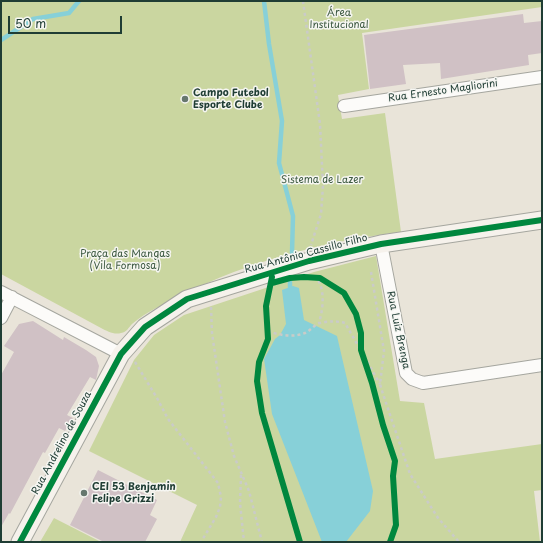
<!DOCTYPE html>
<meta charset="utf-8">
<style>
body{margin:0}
#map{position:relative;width:543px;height:543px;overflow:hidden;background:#e9e4d9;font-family:"Playpen Sans",sans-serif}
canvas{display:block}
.frame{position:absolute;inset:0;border:2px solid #1f3d34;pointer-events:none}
.scale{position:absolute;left:8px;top:16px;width:114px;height:18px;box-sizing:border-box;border:2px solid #1f3d34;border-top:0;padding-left:5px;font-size:12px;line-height:14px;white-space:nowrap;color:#1f3d34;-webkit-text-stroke:3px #f6f6f2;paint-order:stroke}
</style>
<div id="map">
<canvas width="543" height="543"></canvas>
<div class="frame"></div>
<div class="scale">50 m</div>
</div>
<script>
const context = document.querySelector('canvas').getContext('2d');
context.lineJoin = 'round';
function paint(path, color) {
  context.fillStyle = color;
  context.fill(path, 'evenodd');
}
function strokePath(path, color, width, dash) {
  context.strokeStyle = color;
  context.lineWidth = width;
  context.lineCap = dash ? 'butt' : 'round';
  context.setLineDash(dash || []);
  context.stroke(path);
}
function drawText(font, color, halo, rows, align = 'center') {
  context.font = font + ' "Playpen Sans",sans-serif';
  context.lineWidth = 3;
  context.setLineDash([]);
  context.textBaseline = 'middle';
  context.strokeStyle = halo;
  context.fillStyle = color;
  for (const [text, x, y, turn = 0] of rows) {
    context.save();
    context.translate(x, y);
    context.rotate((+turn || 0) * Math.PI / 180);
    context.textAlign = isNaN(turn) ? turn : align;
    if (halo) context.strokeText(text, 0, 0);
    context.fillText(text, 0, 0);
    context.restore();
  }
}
paint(new Path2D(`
 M1,1H542V7L362,33L369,89L338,95L342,119L385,113L401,232C326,241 249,261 182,295C165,304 147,311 132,324C128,328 127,332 121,333C114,335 107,331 101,328L1,274Z
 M376,256L400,401L424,403L435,459L542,444V490L534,491L540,542H180L197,505L89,451L134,360L154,335L184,315L314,272Z
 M54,518L101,542H40Z`), '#cad6a0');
paint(new Path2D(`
 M293,286L299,288L304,320L337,336L373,491L370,511L346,542H322L272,414L264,359L275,339L280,335L286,324L282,290Z`), '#87d0d8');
strokePath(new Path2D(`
 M264,1L269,44L282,121L279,163L293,216L292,253
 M1,40L33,19L69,13L79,1
 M290,287V282`), '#87d0d8', 4.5);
paint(new Path2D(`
 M523,14L524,23L542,21V53L528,55L529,65L441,79L440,63L403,65L406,84L370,89L364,35Z
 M33,321L63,340L64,337L86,350L96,357L99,366L96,380L90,377L67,415L73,418L65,431L59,428L45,453L43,452L10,514L9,513L1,527V375L14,352L4,346L19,324Z
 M98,470L157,500L150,515L157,519L145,542H104L70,525Z`), '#d0c1c5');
const street = new Path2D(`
 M344,106L542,77
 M381,244L406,373L412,379L423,383L542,365
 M1,292L121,354
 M1,318L12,297`);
const secondary = new Path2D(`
 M20,542L121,354L145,327L187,299L309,261L381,244L542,220`);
strokePath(street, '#a5a69f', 14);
strokePath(secondary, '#a5a69f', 19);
strokePath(new Path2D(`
 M303,1L320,124L323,186L321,214L311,245
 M371,272L384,351L380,384L383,394L410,474L438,518L459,542
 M315,276C326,288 323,309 319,323
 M211,307L212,333L225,422L234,456L249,491L262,542
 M268,331C279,335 293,338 305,333C310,331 314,325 320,323C329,321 337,321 345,323L380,384
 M135,362L157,398L168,419L218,483L221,497L220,507L216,517L201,542
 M241,475L240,503L244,542`), '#cacbc8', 2.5, [3, 3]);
strokePath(street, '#fcfbf9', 12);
strokePath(secondary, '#f6f2ec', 17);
strokePath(new Path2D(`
 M272,277L266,306L268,339L259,362L257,381L262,413L300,542
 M272,283L290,278L304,277L320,278L344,293L356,314L361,333V350L372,383L383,425L395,461L393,476L396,525L390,542
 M20,542L121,354L145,327L187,299L309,261L381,244L542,220`), '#00873e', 6);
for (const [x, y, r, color] of [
 [185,99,4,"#66776e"],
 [84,493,4,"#66776e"]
]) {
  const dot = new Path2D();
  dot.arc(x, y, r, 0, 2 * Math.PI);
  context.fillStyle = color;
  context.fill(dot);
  strokePath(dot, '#f6f6f2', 1.5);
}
drawText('10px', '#3c5940', '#f6f6f2', [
 ["Área",339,13],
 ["Institucional",339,25],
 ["Sistema de Lazer",322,180],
 ["Praça das Mangas",125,254],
 ["(Vila Formosa)",125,266]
]);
drawText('10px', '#1f3d34', '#f6f6f2', [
 ["Rua Ernesto Magliorini",443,91,-8],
 ["Rua Antônio Cassillo Filho",306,254,-15],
 ["Rua Luiz Brenga",398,330,78],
 ["Rua Andrelino de Souza",62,443,-62]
]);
drawText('bold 10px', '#1f3d34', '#f6f6f2', [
 ["Campo Futebol",193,93],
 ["Esporte Clube",193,105],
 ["CEI 53 Benjamin",92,487],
 ["Felipe Grizzi",92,499]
], 'left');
</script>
